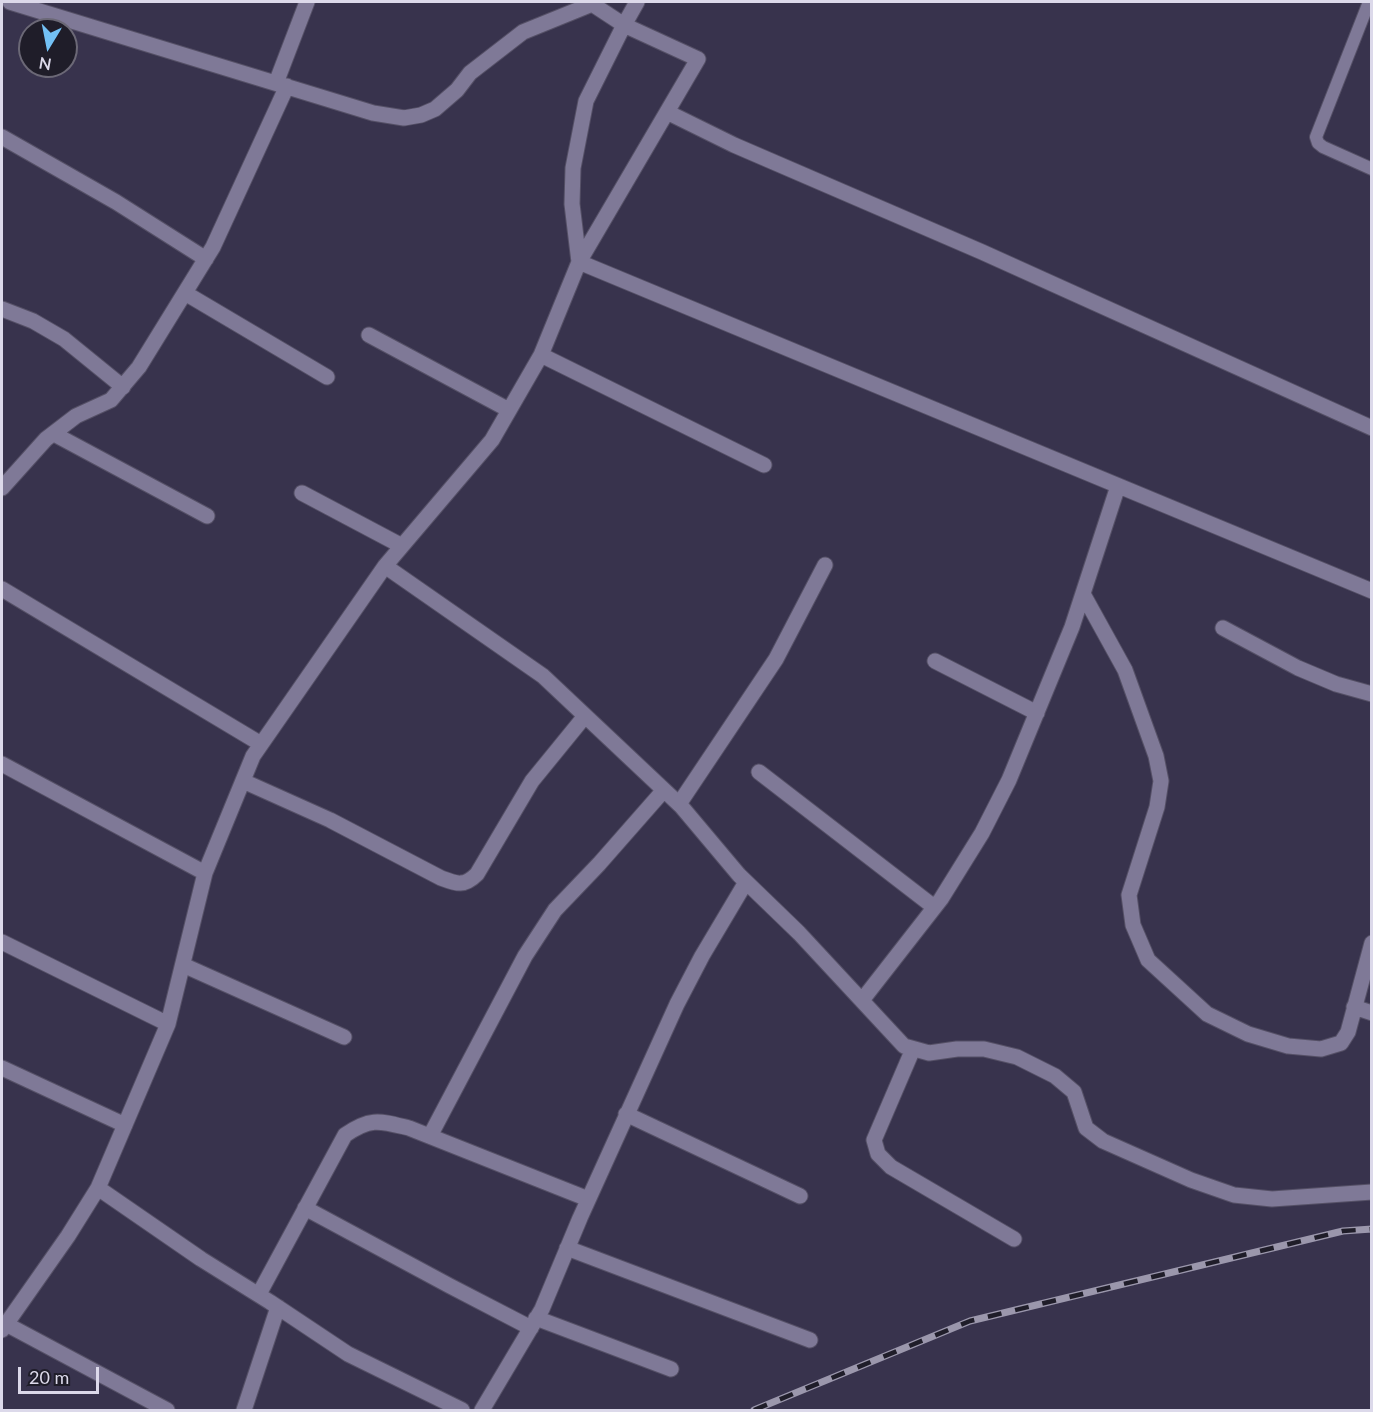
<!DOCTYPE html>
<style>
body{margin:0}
#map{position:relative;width:1373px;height:1412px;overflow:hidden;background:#38334d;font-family:Lato,sans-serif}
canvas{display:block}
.frame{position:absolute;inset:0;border:3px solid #dcd9ea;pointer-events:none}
.north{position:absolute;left:18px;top:18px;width:60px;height:60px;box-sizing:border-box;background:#1f1d29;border:2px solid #6b6876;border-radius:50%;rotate:190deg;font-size:16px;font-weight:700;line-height:24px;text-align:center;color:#dcd9ea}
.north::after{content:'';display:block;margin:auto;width:21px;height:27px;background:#73c1f5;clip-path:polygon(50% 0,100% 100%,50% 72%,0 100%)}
.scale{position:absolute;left:18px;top:1367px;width:81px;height:27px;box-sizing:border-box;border:3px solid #dcd9ea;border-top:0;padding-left:8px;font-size:18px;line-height:21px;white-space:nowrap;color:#dcd9ea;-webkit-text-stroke:4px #1f1d29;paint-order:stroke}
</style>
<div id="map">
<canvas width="1373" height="1412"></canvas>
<div class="frame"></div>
<div class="north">N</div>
<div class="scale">20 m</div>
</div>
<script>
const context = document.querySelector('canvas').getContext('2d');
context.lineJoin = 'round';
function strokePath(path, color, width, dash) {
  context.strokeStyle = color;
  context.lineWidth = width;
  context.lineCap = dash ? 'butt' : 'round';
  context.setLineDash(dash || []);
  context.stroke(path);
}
const service = new Path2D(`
 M1369,2L1316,137L1318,143L1323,147L1372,169`);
const minor = new Path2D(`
 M10,2L373,113L404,118L421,115L435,109L457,90L470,73L523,32L592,4
 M589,2L624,25L637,2
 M276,83L307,2
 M667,112L734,145L982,252L1372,428
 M2,137L116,202L206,259
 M185,293L327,377
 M2,309L33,321L64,339L123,387
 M369,335L509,410
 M541,355L764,465
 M54,434L207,516
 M2,488L46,439L76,416L111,400L139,367L213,247L287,86
 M302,493L402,546
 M385,566L543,676L681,806L739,875L799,933L904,1046L929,1053L957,1049H984L1017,1057L1055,1076L1074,1092L1086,1128L1103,1141L1191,1180L1234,1195L1272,1199L1372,1192
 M2,589L261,744
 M1083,594L1125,670L1156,756L1161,781L1157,807L1129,895L1133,925L1148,960L1207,1014L1248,1034L1288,1046L1321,1049L1341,1043L1348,1032L1372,943
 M1223,628L1298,668L1336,684L1372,694
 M935,661L1037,713
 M2,764L205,873
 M759,772L934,907
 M243,781L330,820L441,878C457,884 464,887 477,874L532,781L585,716
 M679,804L776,659L825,565
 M2,942L168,1024
 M183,965L344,1037
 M863,999L941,899L982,833L1009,780L1072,627L1118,486
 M1354,1007L1372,1013
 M913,1049L874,1140L878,1154L891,1167L1014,1239
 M2,1068L125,1125
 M626,1114L800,1196
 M430,1136L525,956L555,910L599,864L664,790
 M98,1188L201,1259L270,1302L348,1354L462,1410
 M305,1208L450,1286L531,1328
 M567,1248L810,1340
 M259,1294L345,1135C371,1117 380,1121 409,1128L588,1199
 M536,1318L671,1369
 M6,1324L167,1410
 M2,1330L68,1236L98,1188L168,1024L205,873L253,756L385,566L492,440L541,355L579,262L698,59L624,25L586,101L573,168L572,204L579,262L1372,591
 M244,1410L278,1307
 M482,1410L542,1309L580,1218L677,1004L702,956L746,882`);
strokePath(service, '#555066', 14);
strokePath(minor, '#555066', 17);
strokePath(service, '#7f7997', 12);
strokePath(minor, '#7f7997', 15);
const rail = new Path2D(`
 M754,1410L970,1321L1343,1231L1372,1229`);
strokePath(rail, '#9b97ac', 7);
strokePath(rail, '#1f1d29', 4.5, [14]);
</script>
